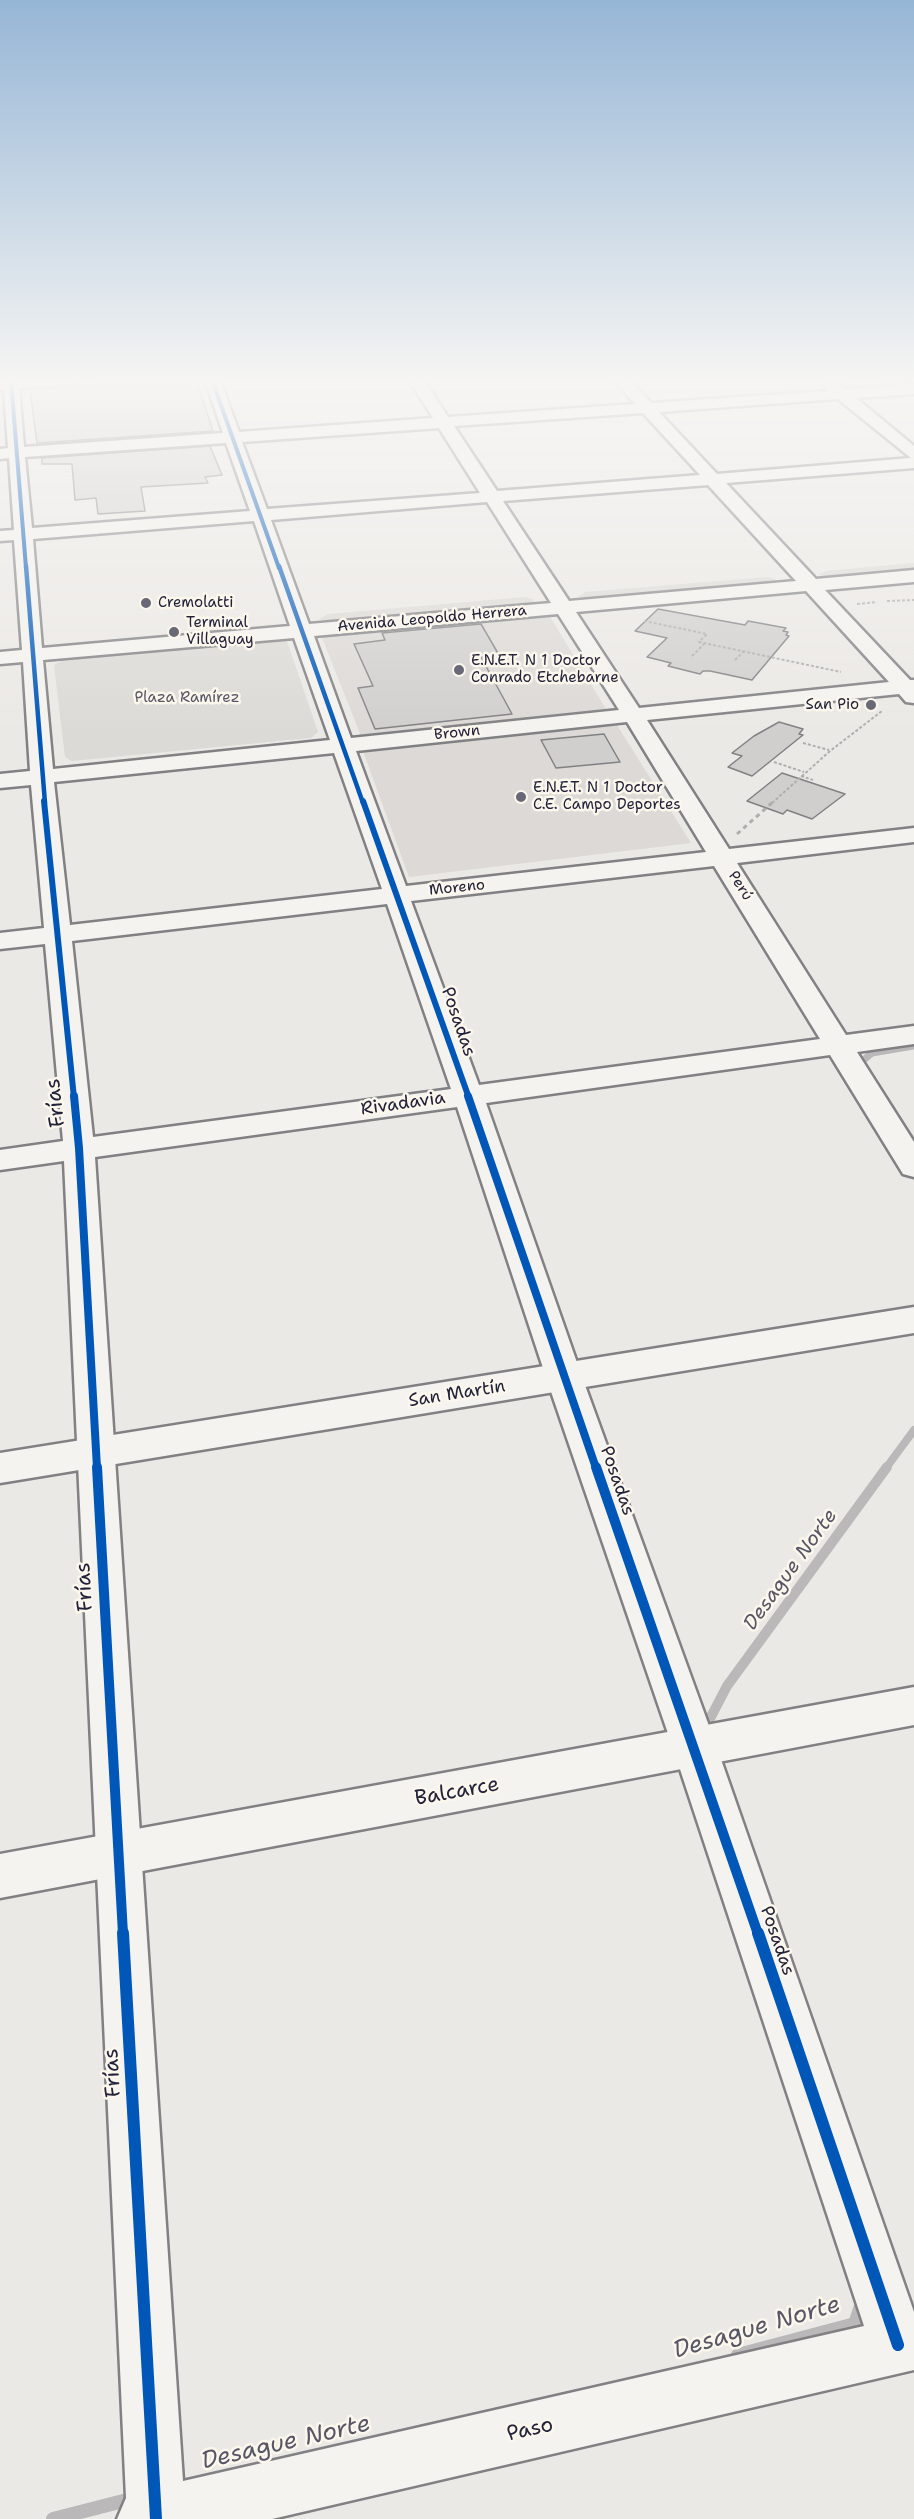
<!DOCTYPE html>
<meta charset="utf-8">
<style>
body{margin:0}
canvas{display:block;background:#ebe9e5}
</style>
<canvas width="914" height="2519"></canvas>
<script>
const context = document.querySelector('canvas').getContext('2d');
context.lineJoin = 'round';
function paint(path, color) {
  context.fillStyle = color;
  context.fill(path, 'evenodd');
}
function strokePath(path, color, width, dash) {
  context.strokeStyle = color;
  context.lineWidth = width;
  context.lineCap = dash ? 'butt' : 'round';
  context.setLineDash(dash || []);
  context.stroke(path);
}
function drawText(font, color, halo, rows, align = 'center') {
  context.font = font + ' "Shantell Sans",sans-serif';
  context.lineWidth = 5;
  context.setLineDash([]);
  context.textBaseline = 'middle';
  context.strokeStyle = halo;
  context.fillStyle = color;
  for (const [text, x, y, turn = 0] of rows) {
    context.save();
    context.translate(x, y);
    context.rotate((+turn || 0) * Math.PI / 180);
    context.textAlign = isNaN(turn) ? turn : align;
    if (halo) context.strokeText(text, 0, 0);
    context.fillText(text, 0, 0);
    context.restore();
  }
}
paint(new Path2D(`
 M549,615L606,709L361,736L321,635Z
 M617,725L691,843L409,877L363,751Z`), '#dcd9d6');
paint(new Path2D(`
 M914,563V572L830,579L822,577L819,574L826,571Z
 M767,577L774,578L778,582L588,600L578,597L585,592Z
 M525,597L532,599L535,603L328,623L319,619L328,614Z
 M281,638L287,641L318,732L311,738L72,761L65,757L54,665L65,659Z`), '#dcdad6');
strokePath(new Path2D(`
 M864,1069L860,1063L872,1053L914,1046`), '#bbb8ba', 7);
strokePath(new Path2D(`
 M886,1468L914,1430`), '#bbb8ba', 8);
strokePath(new Path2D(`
 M703,1732L727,1686L887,1467`), '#bbb8ba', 10);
strokePath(new Path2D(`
 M738,2355L855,2324L862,2303
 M53,2519L135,2498`), '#bbb8ba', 14);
const building = new Path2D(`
 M151,380H196L213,431L37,443L30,389Z
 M210,446L222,475L205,477L208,483L141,487L145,511L98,514L96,498L75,500L72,464H42V458Z
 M658,609L745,625L748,621L786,628L783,631L788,632L786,635L789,636L752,680L710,671H703L700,674L668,666L671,663L647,657L667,638L635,631Z
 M481,624L499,655L481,657L512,714L375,729L358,688L373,686L354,644L385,640L382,633Z
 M779,722L803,729L799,734L803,735L752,776L728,767L742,756L732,753L754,736Z
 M604,734L620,762L556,768L541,740Z
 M782,773L845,794L812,819L787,810L783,814L747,801Z`);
paint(building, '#d1cfcd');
strokePath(building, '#818083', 1.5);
const minor = new Path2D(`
 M0,380H80L73,384L19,388L24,447L223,433L205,380H220L239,432L433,418L409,380H424L448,417L635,404L614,380H630L651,403L828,391L824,386L832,381L845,389L914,384V394L856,398L914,446V468L726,483L816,579L914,570V582L825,590L910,680H914V703L906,702L899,694L647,720L729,849L914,828V842L737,863L846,1035L914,1026V1044L857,1052L914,1142V1177L903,1174L830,1055L486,1103L582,1377L717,1748L914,2312V2370L272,2519H117L126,2498L64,1161L0,1170V1150L63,1141L45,944L0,949V933L44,928L31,785L0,788V774L30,771L23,662L0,664V652L22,650L14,540L0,541V531L14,530L9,458L0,459V449L8,448L4,389L0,390ZM838,399L911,458L717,474L659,412ZM643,413L700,475L497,491L454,426ZM439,428L480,493L267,509L242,442ZM226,443L250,511L32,528L25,457ZM708,485L796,581L569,601L503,501ZM487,502L551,603L309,624L271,520ZM254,521L290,626L42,648L33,539ZM806,591L889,682L639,708L576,612ZM558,614L619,710L351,738L314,636ZM294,638L330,740L53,769L43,660ZM627,722L706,852L406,886L356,751ZM334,753L382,889L70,925L54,782ZM714,866L820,1039L479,1085L411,901ZM387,904L451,1089L93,1137L72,941ZM457,1107L546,1377L673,1748L864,2326L183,2481L95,1157Z`);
const major = new Path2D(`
 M914,1307V1333L0,1483V1453Z
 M914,1687V1725L0,1898V1854Z`);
strokePath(minor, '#818083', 5);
strokePath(major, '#818083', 5);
strokePath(new Path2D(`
 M887,601L914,600
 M857,604L877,602
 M644,621L707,634L699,642L841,672
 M692,656L704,644
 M735,660L743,652
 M803,743L829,750
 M774,762L804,772
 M801,776L813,780
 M772,803L830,751L882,711`), '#afaeae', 2, [3, 2]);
strokePath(new Path2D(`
 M737,834L774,801`), '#afaeae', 3, [4.5, 4]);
paint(minor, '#f4f3ef');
paint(major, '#f4f3ef');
strokePath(new Path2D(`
 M11,380L26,568
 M212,380L279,568`), '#0057b8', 4);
strokePath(new Path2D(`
 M26,566L45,803
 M279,566L363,803`), '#0057b8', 4.5);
strokePath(new Path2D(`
 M44,801L74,1098
 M363,801L469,1098`), '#0057b8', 6);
strokePath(new Path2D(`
 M74,1096L79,1148L97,1468
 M468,1096L596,1468`), '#0057b8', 8);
strokePath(new Path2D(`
 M97,1467L123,1934
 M596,1467L758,1934`), '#0057b8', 10);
strokePath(new Path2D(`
 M123,1933L156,2519
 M758,1933L898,2345`), '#0057b8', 12);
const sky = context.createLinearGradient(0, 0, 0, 733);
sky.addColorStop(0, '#96b6d6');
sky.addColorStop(0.52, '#f6f5f3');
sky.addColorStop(1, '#f6f5f300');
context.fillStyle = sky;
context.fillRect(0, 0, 914, 733);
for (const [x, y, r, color] of [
 [146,603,6,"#686876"],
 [174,632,6,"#686876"],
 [459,670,6,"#686876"],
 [871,705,6,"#686876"],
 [521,797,6,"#686876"]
]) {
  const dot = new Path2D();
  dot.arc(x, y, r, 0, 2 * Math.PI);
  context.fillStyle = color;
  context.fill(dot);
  strokePath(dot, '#fbf7ec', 2);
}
drawText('15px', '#22223b', '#fbf7ec', [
 ["Cremolatti",158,603],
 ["Terminal",186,623],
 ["Villaguay",186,640],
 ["E.N.E.T. N 1 Doctor",471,661],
 ["Conrado Etchebarne",471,678],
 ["San Pio",859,705,"right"],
 ["E.N.E.T. N 1 Doctor",533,788],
 ["C.E. Campo Deportes",533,805]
], 'left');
drawText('15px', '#22223b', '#fbf7ec', [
 ["Avenida Leopoldo Herrera",432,619,-5],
 ["Brown",457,733,-6],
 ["Perú",740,886,58],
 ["Moreno",457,888,-6]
]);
drawText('15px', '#565566', '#fbf7ec', [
 ["Plaza Ramírez",187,698]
]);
drawText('18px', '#22223b', '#fbf7ec', [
 ["Posadas",458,1022,71],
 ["Rivadavia",403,1104,-8],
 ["San Martín",457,1394,-9],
 ["Posadas",617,1481,71],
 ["Posadas",777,1941,71]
]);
drawText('italic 20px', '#575666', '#fbf7ec', [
 ["Desague Norte",791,1570,-54]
]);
drawText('21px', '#22223b', '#fbf7ec', [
 ["Frías",56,1103,-96],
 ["Frías",85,1587,-93],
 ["Balcarce",457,1792,-10],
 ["Frías",113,2073,-93],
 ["Paso",530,2430,-13]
]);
drawText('italic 24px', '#575666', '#fbf7ec', [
 ["Desague Norte",757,2328,-16],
 ["Desague Norte",286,2443,-13]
]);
</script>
